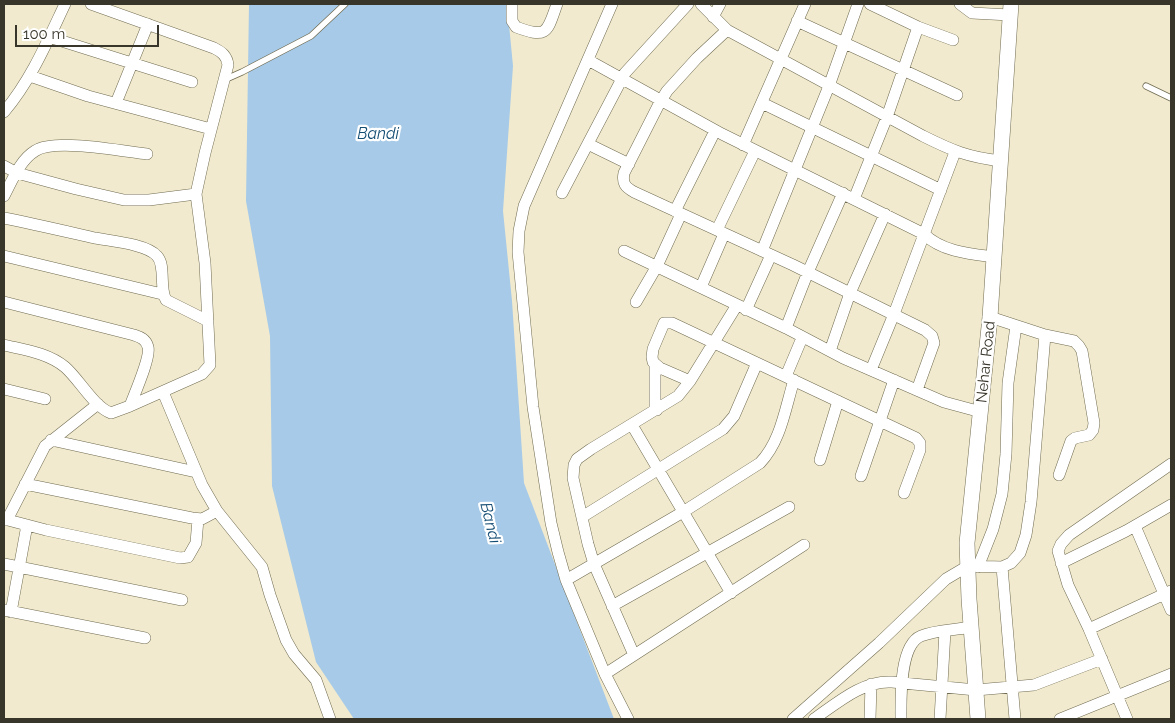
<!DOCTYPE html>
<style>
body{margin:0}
#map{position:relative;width:1175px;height:723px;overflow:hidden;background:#f1eace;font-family:Raleway,sans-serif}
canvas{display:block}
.frame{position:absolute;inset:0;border:5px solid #38352a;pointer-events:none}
.scale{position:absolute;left:15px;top:25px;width:144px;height:22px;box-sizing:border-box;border:2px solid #38352a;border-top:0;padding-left:6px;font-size:15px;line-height:18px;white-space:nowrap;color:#38352a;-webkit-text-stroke:4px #fff;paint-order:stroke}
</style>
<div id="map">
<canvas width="1175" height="723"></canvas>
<div class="frame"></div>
<div class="scale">100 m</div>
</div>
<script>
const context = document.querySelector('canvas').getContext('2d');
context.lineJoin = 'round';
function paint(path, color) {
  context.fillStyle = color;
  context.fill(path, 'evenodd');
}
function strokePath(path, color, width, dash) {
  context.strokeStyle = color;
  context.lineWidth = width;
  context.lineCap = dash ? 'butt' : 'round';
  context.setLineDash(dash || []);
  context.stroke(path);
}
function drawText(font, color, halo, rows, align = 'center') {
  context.font = font + ' Raleway,sans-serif';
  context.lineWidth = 4.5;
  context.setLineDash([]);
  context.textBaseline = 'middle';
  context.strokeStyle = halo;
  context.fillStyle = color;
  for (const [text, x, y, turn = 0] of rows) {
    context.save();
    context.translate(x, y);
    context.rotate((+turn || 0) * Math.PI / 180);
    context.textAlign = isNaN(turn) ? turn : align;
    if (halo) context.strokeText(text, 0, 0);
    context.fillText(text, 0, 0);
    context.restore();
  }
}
paint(new Path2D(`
 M249,4H507L513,66L503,211L512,301L524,483L614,719H354L316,662L272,486L270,336L246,201Z`), '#a6cae8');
const service = new Path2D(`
 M224,80L242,72L311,36L345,4
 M1146,86L1171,98`);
const minor = new Path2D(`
 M512,4V21L516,27C548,39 547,32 557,4
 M612,4L524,206L519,231L518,252L533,407L551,523L558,552L566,580L605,674L628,719
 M701,4L727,30L923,136C953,151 968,157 1001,161
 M870,4L918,27L953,40
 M960,4L972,13L1010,15
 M713,17L720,4
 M797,21L957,95
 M727,30L697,58L667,91L659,104L624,173C622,183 625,187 634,192L793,265L925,330L932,336L934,343L917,390
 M49,37L192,82
 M588,60L722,134L924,234C942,252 971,254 995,257
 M30,76L88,96L211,129
 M116,103L148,24
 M762,103L941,190
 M4,112C31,80 47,42 65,4
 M588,144L629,164
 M743,145L805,4
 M4,166L17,173L76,189L124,200H149L196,194
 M562,193L625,73L688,4
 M4,196C12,181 20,160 35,151C54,138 122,151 147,154
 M854,199L887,117L918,27
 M675,211L715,131
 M4,218C34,224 64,231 95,238C110,241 147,244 157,256C166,265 159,288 166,300L208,321
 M717,230L755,151
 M624,251L786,328L843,358L944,402L981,412
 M762,251L829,86L858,4
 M4,256L162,294
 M701,287L724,234
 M4,302L134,335C140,337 146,339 148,347C151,357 134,395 130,406
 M636,302L657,266L681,214
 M746,310L771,255
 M990,317L1045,335L1074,341L1079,346L1082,351L1094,423L1093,430L1089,435L1075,438L1071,441L1059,475
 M786,328L808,272L843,193
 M4,345C25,350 48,353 65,367C79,379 94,407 111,413L130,406L202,374L210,365L205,263L196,194L205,153L228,65C227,56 222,52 214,48L91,4
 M830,351L850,293L885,214
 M655,365V407L657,410
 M871,370L894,314L955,152
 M786,376L802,338
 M690,381L660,368L653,362L652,357L653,349L664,323H672L916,438L920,443V450L904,493
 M4,389L45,399
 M163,392L202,485L217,511L262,567L270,595L286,640L294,654L316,680L330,719
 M632,425L731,593
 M51,440L196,472
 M820,460L838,401
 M861,476L894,380
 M25,484L192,518L202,519L217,511
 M582,517L723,429L734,416L757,363
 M4,519L46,530L180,558L188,557L196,543L198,519
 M7,520L45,446L98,404
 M1135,526L1171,610
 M1061,563L1126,531L1171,505
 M4,564L182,600
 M978,567L993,529L1002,494L1006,454L1008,383L1016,326
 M1002,567L1015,719
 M566,580L683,512L760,463C781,441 785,409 794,380
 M612,606L789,507
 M4,610L145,638
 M11,612L27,525
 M1089,629L1171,591
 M634,655L594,564L588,544L573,478L574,465L577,459L591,449L678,396L690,381L737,305
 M605,674L804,545
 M793,719L879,643L946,579L968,566L1002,567L1011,563L1020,553L1026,535L1031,502L1045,335
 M814,719C837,703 863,680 892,682L976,690L1034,685L1102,659
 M870,719L871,684
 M901,719C901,700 899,645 921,636C935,630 956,630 971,627
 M940,719L945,631
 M1060,719L1171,674
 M1127,719L1089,629L1068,585L1058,551L1061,544L1069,535L1171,464`);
const tertiary = new Path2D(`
 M978,719L969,599L967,543L990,317L1011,4`);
strokePath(service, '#706b51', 7);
strokePath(minor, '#706b51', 12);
strokePath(tertiary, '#706b51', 16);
strokePath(service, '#fff', 5.5);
strokePath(minor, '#fff', 11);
strokePath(tertiary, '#fff', 15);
drawText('15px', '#38352a', '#fff', [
 ["Nehar Road",986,362,-84]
]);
drawText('italic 16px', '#144d74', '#fff', [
 ["Bandi",378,134],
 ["Bandi",490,523,76]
]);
</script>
